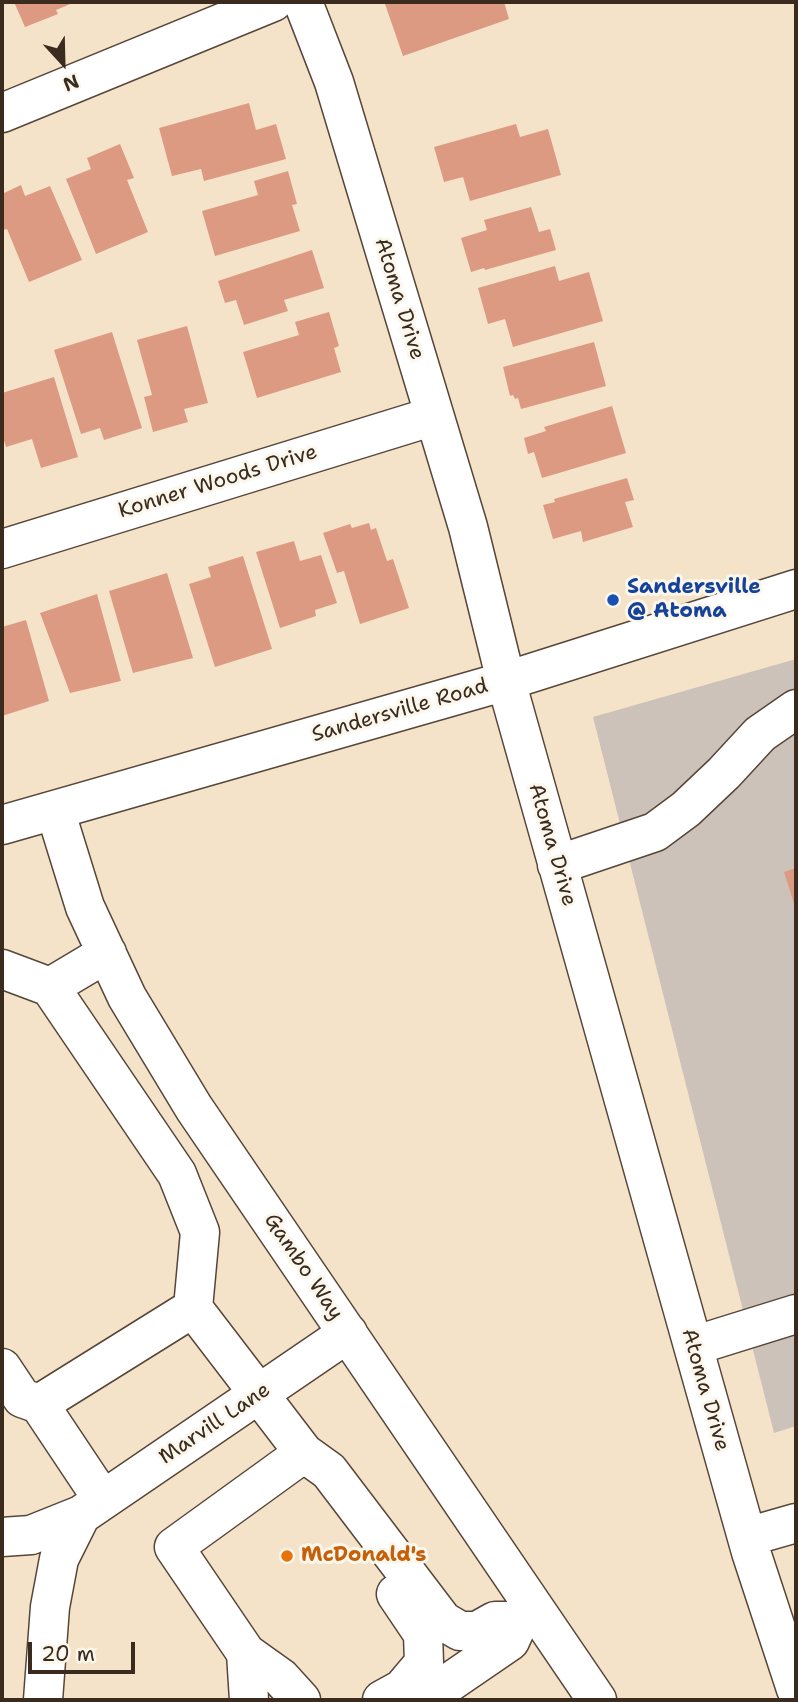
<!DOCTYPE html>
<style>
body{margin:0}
#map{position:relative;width:798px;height:1702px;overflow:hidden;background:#f4e3c9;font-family:"Shantell Sans",sans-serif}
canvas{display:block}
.frame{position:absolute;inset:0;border:4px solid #3b2a1e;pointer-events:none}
.north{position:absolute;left:28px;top:28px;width:70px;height:70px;-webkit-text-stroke:5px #fbf7ec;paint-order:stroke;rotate:158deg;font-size:19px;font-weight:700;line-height:28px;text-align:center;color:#3b2a1e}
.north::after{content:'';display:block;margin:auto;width:24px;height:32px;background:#3b2a1e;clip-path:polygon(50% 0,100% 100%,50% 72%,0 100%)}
.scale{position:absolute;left:28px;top:1642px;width:107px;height:32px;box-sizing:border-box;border:4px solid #3b2a1e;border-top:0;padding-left:9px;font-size:21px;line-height:24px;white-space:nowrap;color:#3b2a1e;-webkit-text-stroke:5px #fbf7ec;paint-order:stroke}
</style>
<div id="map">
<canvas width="798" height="1702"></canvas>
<div class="frame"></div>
<div class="north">N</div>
<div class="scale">20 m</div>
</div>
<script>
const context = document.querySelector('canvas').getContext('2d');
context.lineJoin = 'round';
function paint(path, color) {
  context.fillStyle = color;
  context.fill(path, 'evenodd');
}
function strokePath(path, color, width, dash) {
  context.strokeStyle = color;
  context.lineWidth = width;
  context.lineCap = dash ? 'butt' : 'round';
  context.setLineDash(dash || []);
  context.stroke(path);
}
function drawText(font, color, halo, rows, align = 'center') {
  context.font = font + ' "Shantell Sans",sans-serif';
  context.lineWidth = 6;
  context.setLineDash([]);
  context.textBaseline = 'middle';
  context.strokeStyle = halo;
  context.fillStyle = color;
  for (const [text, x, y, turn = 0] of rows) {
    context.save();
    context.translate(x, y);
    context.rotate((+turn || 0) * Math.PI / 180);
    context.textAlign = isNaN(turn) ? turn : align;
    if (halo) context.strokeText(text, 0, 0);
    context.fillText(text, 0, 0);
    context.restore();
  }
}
paint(new Path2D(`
 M796,659V1426L774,1433L593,717Z`), '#cdc2b9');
paint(new Path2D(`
 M14,2H75L56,10L58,14L25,27Z
 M392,2H504L509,19L403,56L385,4Z
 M249,103L256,130L276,124L286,159L204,181L201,169L172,176L159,128Z
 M516,124L520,137L548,129L561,175L470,201L463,177L444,182L434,147Z
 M120,144L134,178L127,180L148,232L96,254L66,179L91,169L87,158Z
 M288,171L297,204L292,205L300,231L215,256L202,211L258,195L254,181Z
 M21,185L25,196L50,186L82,260L29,282L7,229L3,230L2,228V194Z
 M531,207L539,232L550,229L556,250L485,270L484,268L471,272L461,238L487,230L484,220Z
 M312,250L324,288L284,300L288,311L244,325L236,300L225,303L218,281Z
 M555,266L559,281L589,272L603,321L513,347L505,319L488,324L478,288Z
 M329,312L339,346L334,348L341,372L257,398L243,352L299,335L295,322Z
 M187,326L208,403L184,409L188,422L153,432L144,397L152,395L137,340Z
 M112,332L142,428L104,440L100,428L81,434L54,350Z
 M594,342L606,386L521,409L518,398L515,399L513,395L510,396L503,367Z
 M54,377L78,457L41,468L32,439L6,447L2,434V393Z
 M612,406L626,453L542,478L534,452L528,454L524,438L546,431L544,427Z
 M627,478L634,500L625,502L633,527L583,542L581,531L553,539L543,505L555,502L554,499Z
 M369,523L371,530L376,528L387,561L393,559L409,608L360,624L344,571L337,573L323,533L350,524L352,528Z
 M294,541L300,561L321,555L337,603L315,610L316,616L280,628L256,552Z
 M243,556L272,649L215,667L189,584L211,577L208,567Z
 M167,573L193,658L133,673L109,591Z
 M97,594L121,681L70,693L40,613Z
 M26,620L49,701L2,716V627Z
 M796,868V910L784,872Z`), '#dc9a82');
const minor = new Path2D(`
 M303,2L334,82L468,527L506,681L751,1552L796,1689
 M2,113L273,2
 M2,549L434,416
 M55,810L85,907L127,997L194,1108L597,1700
 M2,825L506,681L796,589
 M557,865L655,832L686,809L724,773L760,734L796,709
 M107,953L50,987L177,1174L200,1232L193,1308
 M2,969L50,987
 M693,1346L796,1314
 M2,1368L22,1398L39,1404
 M103,1500L39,1404L193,1308L304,1453
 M2,1537L31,1535L81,1515L348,1333
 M747,1537L796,1523
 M246,1653L281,1678L301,1700
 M43,1700L50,1607L59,1559L81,1515
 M249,1700L246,1653L174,1547L304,1453L329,1471L443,1621L460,1631H477L495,1621H519
 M382,1700L402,1689L424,1663L423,1634L396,1594
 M424,1700L510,1641L519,1621L522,1618`);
strokePath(minor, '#574638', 41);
strokePath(minor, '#fff', 38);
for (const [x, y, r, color] of [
 [613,600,7,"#1a4fb4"],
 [287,1556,7,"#e8710a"]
]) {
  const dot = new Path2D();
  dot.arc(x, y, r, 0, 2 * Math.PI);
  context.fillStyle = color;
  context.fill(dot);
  strokePath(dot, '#fbf7ec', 2.5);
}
drawText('21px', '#3b2a1e', '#fbf7ec', [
 ["Atoma Drive",399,299,73],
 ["Konner Woods Drive",218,482,-17],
 ["Sandersville Road",400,711,-16],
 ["Atoma Drive",552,845,74],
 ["Gambo Way",303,1267,56],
 ["Atoma Drive",705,1390,74],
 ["Marvill Lane",215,1424,-34]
]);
drawText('bold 21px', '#164399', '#fbf7ec', [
 ["Sandersville",627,588],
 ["@ Atoma",627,612]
], 'left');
drawText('bold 21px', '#c56008', '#fbf7ec', [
 ["McDonald's",301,1556]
], 'left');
</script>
